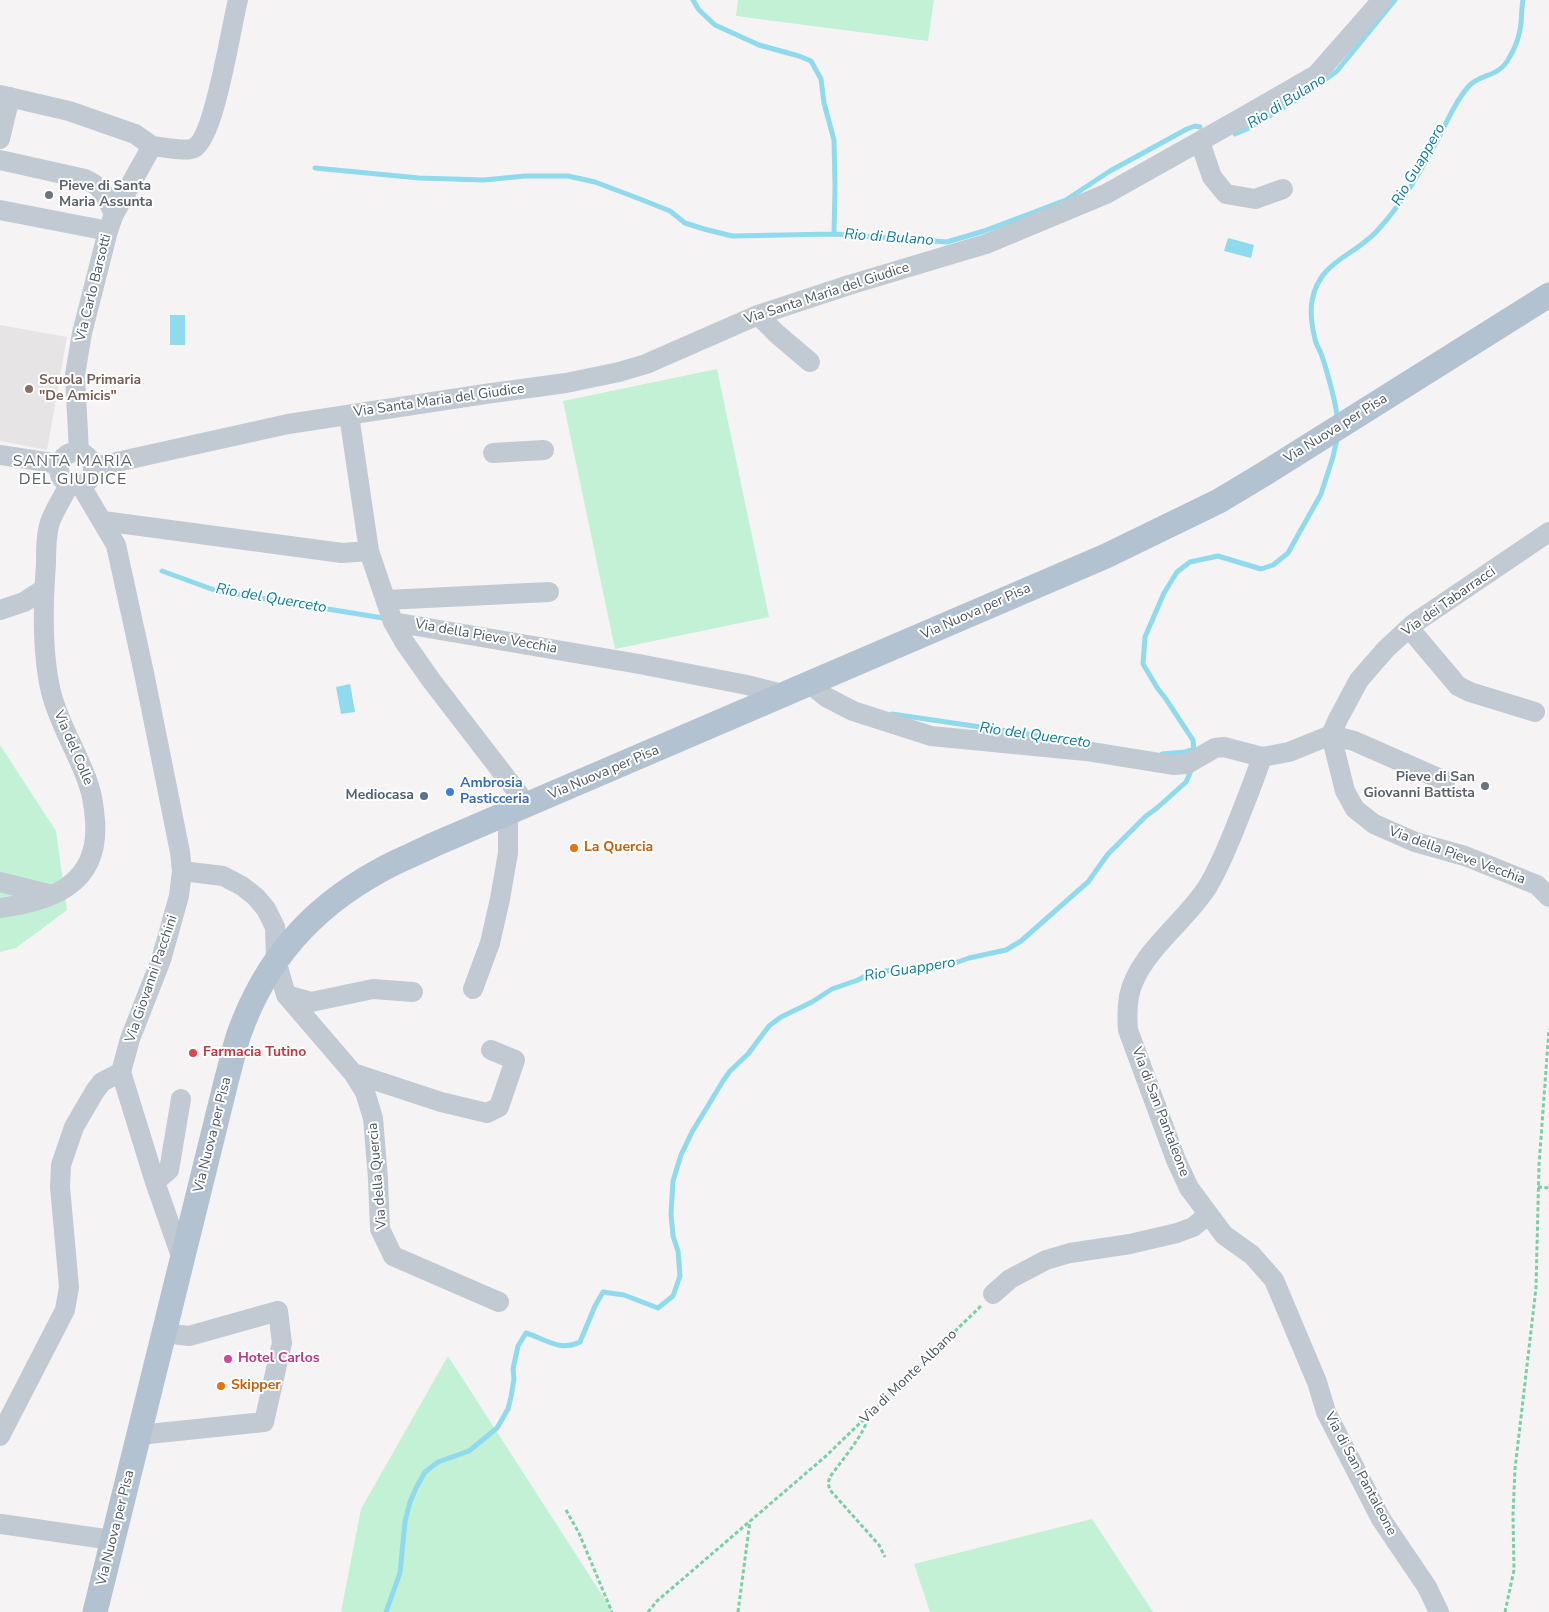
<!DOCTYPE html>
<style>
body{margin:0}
canvas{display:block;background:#f5f3f3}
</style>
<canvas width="1549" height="1612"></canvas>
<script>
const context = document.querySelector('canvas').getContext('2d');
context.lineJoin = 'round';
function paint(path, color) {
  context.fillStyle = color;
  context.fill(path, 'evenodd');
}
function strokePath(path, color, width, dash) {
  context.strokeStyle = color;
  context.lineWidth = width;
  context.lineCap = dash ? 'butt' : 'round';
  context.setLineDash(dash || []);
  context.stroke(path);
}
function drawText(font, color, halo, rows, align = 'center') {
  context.font = font + ' "Nunito Sans",sans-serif';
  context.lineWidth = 4;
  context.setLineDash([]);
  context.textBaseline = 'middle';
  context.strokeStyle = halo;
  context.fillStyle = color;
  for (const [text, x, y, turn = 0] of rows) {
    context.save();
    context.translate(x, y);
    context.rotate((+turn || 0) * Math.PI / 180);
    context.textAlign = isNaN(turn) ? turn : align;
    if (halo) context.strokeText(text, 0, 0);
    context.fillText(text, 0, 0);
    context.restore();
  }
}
paint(new Path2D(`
 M0,325L67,337L47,450L0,441Z`), '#e6e4e5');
paint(new Path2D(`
 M738,0H934L928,41L736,16Z
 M717,369L769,617L615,649L563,401Z
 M0,745L56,831L67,910L16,948L0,952Z
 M448,1356L613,1612H341L361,1509Z
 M1092,1519L1153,1612H930L914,1564Z`), '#c3f1d5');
paint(new Path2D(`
 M1228,238L1254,245L1251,258L1224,251Z
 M170,315H185V345H170Z
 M350,684L355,712L341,714L336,687Z`), '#90daee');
strokePath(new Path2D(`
 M693,0L699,10L715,25L759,45L799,56L811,61L821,79L824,103L834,140L835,186L834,234
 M1235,134L1249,128L1304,95L1337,71L1395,0
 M315,168L419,178L484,180L525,176H568L595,182L640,199L670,211L685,223L704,229L732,236L834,234L947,242L984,231L1066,200L1110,171L1187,129L1195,126L1200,127
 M1337,415C1334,395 1328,375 1322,356C1320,350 1316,345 1315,339C1312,328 1310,311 1312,301C1319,261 1353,257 1377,231C1403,203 1423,167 1441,133C1450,116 1455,102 1468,87C1480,73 1499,78 1509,58C1514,50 1518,40 1520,30C1522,21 1521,10 1523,0
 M162,571L217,591L383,618
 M892,714L1055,738
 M1194,753L1193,740L1166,699L1158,689L1143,664L1145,637L1164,593L1177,572L1190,562L1218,556L1261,569L1273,565L1288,553L1321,494L1333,457L1337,439
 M1162,754L1185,752L1195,749
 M386,1612L400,1573L405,1522L410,1502L416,1488L425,1472L438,1462L469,1451L497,1428L508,1409L511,1397L514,1379L513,1369L518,1346L526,1333C545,1339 560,1352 580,1342L595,1306L603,1292L624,1295L658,1308L673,1296L680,1276L678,1251L673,1236L671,1214L673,1181L681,1155L692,1132L723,1081L730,1071L748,1054L769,1026L781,1017L812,1002L832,989L858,980L871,973L900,969L919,971L935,968L955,963L969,958L1006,950L1021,941L1088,882L1108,854L1146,816L1157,808L1186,782L1193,766`), '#90daee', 5);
strokePath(new Path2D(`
 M1538,1187L1549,1188
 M867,1418C868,1430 838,1465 830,1477L828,1483L830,1490L879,1545L885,1557
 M566,1510L579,1533L612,1612
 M648,1612L657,1601L826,1456L982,1305
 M738,1612L750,1521
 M1505,1612L1514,1570L1513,1515L1515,1469L1536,1288L1539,1165L1549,1029`), '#7ad0a6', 3, [4, 2.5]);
strokePath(new Path2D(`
 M0,95L69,111L135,134L152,146L114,214L108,231L82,333L75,375L79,452
 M0,139L10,97
 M1200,142L1212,177L1226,194L1255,199L1283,189
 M152,146C162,147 186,152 194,148C215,137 231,26 238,0
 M0,160L85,179C105,188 105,196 114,214
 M0,210L98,229
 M758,315L777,334L810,362
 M349,415L369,551L393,622L405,643L431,680L528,806
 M59 469a17 17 0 1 1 34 0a17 17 0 1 1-34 0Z
 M493,453L544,450
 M0,455L59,464
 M94,467L288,424L485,394L566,383L619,372L646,364L758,315L849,285L986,244L1106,194L1243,117L1316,75L1382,0
 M81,486L116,545L144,673L180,852L182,871L179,896L161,960L130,1039L121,1072L155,1182L182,1259
 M103,521L342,553L369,551
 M1549,532L1413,624L1386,649L1359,680L1338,719L1331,735L1345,791L1355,809L1374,824L1415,842L1465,856L1537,885L1549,897
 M386,600L549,592
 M0,610L24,602L44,589
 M393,622L639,664L747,685L786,695
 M1409,628L1458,686L1470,692L1535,712
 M810,684L826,697L853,711L931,736L1086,751L1173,765L1187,764L1215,748L1224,747L1262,757L1289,752L1331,735L1354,741L1445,781
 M1262,757C1253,784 1242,811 1231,838C1224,855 1217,871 1208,886C1185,923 1138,953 1129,996C1127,1008 1127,1019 1128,1030L1176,1160L1189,1188L1224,1235L1252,1255L1274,1280L1317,1382L1326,1412L1381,1519L1427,1587L1439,1612
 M182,871L223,876L242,886L256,897L266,909L275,927L276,960L286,995L353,1073L441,1102L487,1113L499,1107L515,1060L491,1050
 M0,882L52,895
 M0,908C54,901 100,883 95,820C94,808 93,797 89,786C79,754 59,725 51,692C42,654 43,603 46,564C46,550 46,535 50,522C55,509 63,497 69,485
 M473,989L490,943L500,899L508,853V813
 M286,995L311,1002L373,989L413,992
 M353,1073L365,1092L373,1118L378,1179L380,1229L393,1256L499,1302
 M155,1182L169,1170L181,1099
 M993,1294L1010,1279L1046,1260L1070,1253L1130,1244L1177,1233L1193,1227L1208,1215
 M139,1435L264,1422L282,1343L278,1311L189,1336L164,1333
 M0,1436L65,1310L69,1287L60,1187L61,1165L74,1127L95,1091L102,1082L121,1072
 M1,1524L112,1540`), '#c1cad2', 20);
strokePath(new Path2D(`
 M95,1612L227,1078C231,1064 234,1049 239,1034C265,961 310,909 379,871C396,861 415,854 433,845L1106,556L1219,501L1264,474L1549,295`), '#b3c2d1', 25);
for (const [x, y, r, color] of [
 [49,195,5,"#6b7280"],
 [29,389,5,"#8d6e63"],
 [1485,786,5,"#6b7280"],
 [450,792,5,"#3f7fe0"],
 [424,796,5,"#5c6f8a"],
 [574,848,5,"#e8710a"],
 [193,1053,5,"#e0444e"],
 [228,1359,5,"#d1479c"],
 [221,1386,5,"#e8710a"]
]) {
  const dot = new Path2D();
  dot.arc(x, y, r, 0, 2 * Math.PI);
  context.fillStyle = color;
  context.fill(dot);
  strokePath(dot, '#fff', 2);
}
drawText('bold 14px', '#5b616d', '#fff', [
 ["Pieve di Santa",59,187],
 ["Maria Assunta",59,203],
 ["Pieve di San",1475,778,"right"],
 ["Giovanni Battista",1475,794,"right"]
], 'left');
drawText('14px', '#4a5661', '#fff', [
 ["Via Carlo Barsotti",94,288,-76],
 ["Via Santa Maria del Giudice",827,294,-18],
 ["Via Santa Maria del Giudice",439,401,-8],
 ["Via Nuova per Pisa",1336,429,-32],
 ["Via dei Tabarracci",1449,602,-35],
 ["Via Nuova per Pisa",976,612,-24],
 ["Via della Pieve Vecchia",486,637,10],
 ["Via del Colle",73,748,67],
 ["Via Nuova per Pisa",604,773,-23],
 ["Via della Pieve Vecchia",1457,856,20],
 ["Via Giovanni Pacchini",152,979,-71],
 ["Via di San Pantaleone",1160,1112,69],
 ["Via Nuova per Pisa",213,1135,-76],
 ["Via della Quercia",378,1176,-95],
 ["Via di Monte Albano",909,1377,-44],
 ["Via di San Pantaleone",1360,1474,62],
 ["Via Nuova per Pisa",116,1528,-76]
]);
drawText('bold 14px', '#785e54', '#fff', [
 ["Scuola Primaria",39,381],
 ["\"De Amicis\"",39,397]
], 'left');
drawText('bold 14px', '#366cbe', '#fff', [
 ["Ambrosia",460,784],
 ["Pasticceria",460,800]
], 'left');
drawText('bold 14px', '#4e5e75', '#fff', [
 ["Mediocasa",414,796]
], 'right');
drawText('bold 14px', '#c56008', '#fff', [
 ["La Quercia",584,848],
 ["Skipper",231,1386]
], 'left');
drawText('bold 14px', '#be3a42', '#fff', [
 ["Farmacia Tutino",203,1053]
], 'left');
drawText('bold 14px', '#b23c85', '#fff', [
 ["Hotel Carlos",238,1359]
], 'left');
drawText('italic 15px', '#0c7c9b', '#fff', [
 ["Rio di Bulano",1287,102,-32],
 ["Rio Guappero",1419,165,-60],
 ["Rio di Bulano",889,238,4],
 ["Rio del Querceto",271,599,10],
 ["Rio del Querceto",1035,736,8],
 ["Rio Guappero",910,970,-9]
]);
context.letterSpacing = '1px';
drawText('16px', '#5f6368', '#fff', [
 ["SANTA MARIA",73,462],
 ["DEL GIUDICE",73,480]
]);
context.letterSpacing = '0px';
</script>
